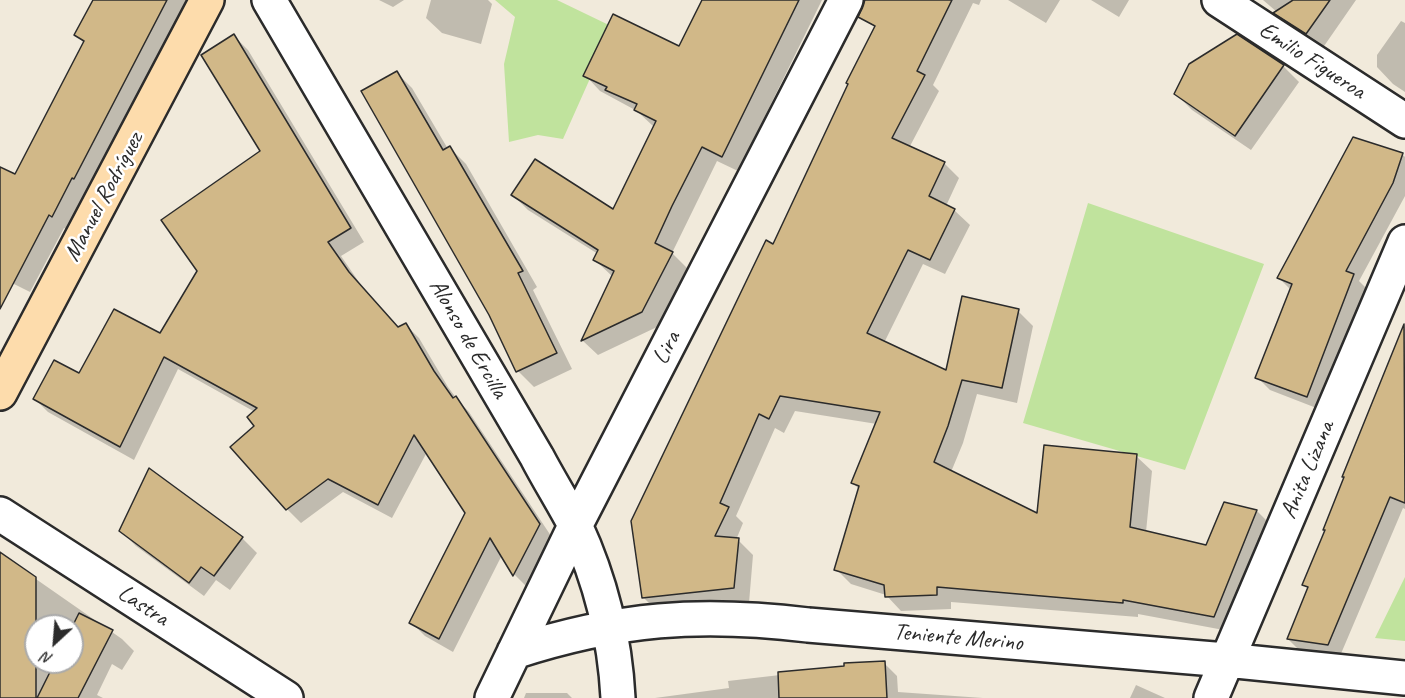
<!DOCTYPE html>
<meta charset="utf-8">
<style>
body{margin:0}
#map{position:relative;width:1405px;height:698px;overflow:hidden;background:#f1eadb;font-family:Caveat,sans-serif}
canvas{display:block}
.north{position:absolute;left:24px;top:614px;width:60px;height:60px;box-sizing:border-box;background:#fff;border:2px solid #aaa;border-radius:50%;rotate:206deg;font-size:16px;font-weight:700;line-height:24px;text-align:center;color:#2b2b2b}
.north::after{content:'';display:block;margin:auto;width:21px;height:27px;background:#2b2b2b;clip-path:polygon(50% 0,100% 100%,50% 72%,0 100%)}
</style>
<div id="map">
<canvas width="1405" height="698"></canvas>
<div class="north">N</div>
</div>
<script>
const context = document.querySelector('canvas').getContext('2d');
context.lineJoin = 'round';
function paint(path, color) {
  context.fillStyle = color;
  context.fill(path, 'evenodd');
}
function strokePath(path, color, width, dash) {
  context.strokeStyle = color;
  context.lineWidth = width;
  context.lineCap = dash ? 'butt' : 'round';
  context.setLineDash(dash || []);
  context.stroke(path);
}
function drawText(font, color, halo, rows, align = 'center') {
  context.font = font + ' Caveat,sans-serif';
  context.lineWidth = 5;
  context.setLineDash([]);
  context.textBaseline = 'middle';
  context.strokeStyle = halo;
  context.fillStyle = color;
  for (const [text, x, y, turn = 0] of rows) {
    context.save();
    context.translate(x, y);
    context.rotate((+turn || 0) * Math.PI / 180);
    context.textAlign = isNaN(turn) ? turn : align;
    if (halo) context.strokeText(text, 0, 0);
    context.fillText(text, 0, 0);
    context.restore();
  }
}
paint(new Path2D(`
 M495,0H557L613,27L563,139L538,135L509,142L504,64L515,17Z
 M1088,203L1264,264L1185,470L1023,423Z
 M1405,577V641L1375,638Z`), '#c0e39d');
paint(new Path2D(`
 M95,0H189L89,192L87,191L67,230L64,228L30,292L0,277V215L84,43L76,35Z
 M379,0H404L393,7Z
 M431,0H488L492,4L481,44L442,33L426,18Z
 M704,0H822L738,171L717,161L672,253L687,268L657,327L598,355L583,341L613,277L595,260L598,254L528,210L513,195L614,211L654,127L637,111L600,91L585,75L680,48Z
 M883,0H981L979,5L973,3L933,85L939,91L909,148L944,163L959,178L946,206L954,210L970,225L945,274L923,264L884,343L947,372L1018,311L1033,326L1017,403L977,394L963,443L951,472L1039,515L1136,456L1152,471L1146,532L1207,547L1225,503L1257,511L1272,526L1229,631L1138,614V617L951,602V609L901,611L886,595L851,584L836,569L860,490L853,483L877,424L795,411L784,433L775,428L736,516L743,523L736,540H738L753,555L749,603L658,612L643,597L773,246L876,27Z
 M1008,0H1060L1046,23Z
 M1091,0H1129L1119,17Z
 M1263,0H1356L1322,49L1290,28L1275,13L1277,12Z
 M1401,21L1405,23V92L1393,84L1377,67V55Z
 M234,36L248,50L364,242L341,256L363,288L399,329L406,325L419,338L448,387L457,399L469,412L553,539L528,588L515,575L502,555L453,652L425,636L411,622L467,513L427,452L392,518L343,492L301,523L287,509L257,426L255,412L178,369L134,460L48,412L34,398L161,335L198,271L262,152Z
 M1237,36L1283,66L1299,82L1251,150L1192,110L1176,94Z
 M397,73L412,88L448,149L450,148L466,164L537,287L533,290L572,369L534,387L518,371Z
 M1402,154L1405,157V196L1359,281L1366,288L1319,409L1270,390L1257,377L1291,290L1279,278Z
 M1405,327V509L1403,508L1340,656L1300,651L1288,639L1309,589L1304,585L1345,478L1344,476Z
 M150,471L242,538L257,553L230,590L216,580L204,596L136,546L121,531Z
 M0,554L122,639L134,651L122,670L112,664L97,695L103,698H9L36,653V662H72V626H45L0,600Z
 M884,663L897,676L898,692L983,698H655L729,688L728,681Z
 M1136,685L1165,698H1130Z
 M526,693H567L572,698H524Z`), '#0003');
const building = new Path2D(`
 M93,0H167L74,179L72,178L52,217L49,215L0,309V167L15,174L84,41L74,35Z
 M702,0H799L722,157L702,147L672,206L655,243L673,252L642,312L581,341L614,271L593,260L598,250L511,195L535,159L613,209L656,121L634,110L637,104L605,90L607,87L583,76L613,14L679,46Z
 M865,0H952L917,71L925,75L892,138L945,162L929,196L955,209L930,260L908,250L867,333L946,370L962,296L1019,309L1002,388L962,380L948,426L934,462L1037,513L1044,445L1137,454L1130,527L1206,545L1224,502L1257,510L1214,617L1123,600V603L937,587V595L885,597L884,585L834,570L859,486L851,483L880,412L780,396L769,419L759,414L720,503L729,507L715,536L739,538L734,588L642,598L631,521L766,240L773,244L848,84L846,83L875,26L858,17Z
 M1293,0H1330L1306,34L1273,13Z
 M234,34L351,228L328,242L349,272L398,327L406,323L434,371L453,398L456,396L540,524L513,576L490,538L439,639L409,623L465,513L414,435L378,505L328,479L286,510L230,447L254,426L247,417L257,408L164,357L120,447L33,399L54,360L79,373L114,309L160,333L197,271L161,220L260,151L201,55Z
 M1237,34L1284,65L1235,136L1174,94L1189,64Z
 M397,71L443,150L450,146L523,271L518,273L557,353L516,372L489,315L361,91Z
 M1353,137L1403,153L1393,183L1346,271L1354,274L1307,397L1255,378L1292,284L1277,278Z
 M1404,324L1405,503L1390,497L1328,645L1287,639L1308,587L1302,585L1325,530H1323L1344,477H1342Z
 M149,468L243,537L214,576L201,567L189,583L119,531Z
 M0,552L36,577V698H0Z
 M79,613L113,630L78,698H37L55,662H72V627Z
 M885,661L887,698H779L778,672L844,666V663Z`);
paint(building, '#d1b888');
strokePath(building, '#2b2b2b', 1.5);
const minor = new Path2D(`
 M269,0L537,457C549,480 563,502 575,525C600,579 615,639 618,698
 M1219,0L1405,121
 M0,514L286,698
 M514,652C619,618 699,612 808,625L1226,660L1405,678
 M492,698L575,526L846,0
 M1211,698L1405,242`);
const major = new Path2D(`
 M0,393L207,0`);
strokePath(minor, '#2b2b2b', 38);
strokePath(major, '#2b2b2b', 38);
strokePath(minor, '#fff', 33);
strokePath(major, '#fddcac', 33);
drawText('24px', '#2b2b2b', '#fff', [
 ["Emilio Figueroa",1312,61,33],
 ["Manuel Rodríguez",104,197,-62],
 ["Alonso de Ercilla",468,339,60],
 ["Lira",667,348,-63],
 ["Anita Lizana",1308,470,-67],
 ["Lastra",143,606,33],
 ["Teniente Merino",958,638,5]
]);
</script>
